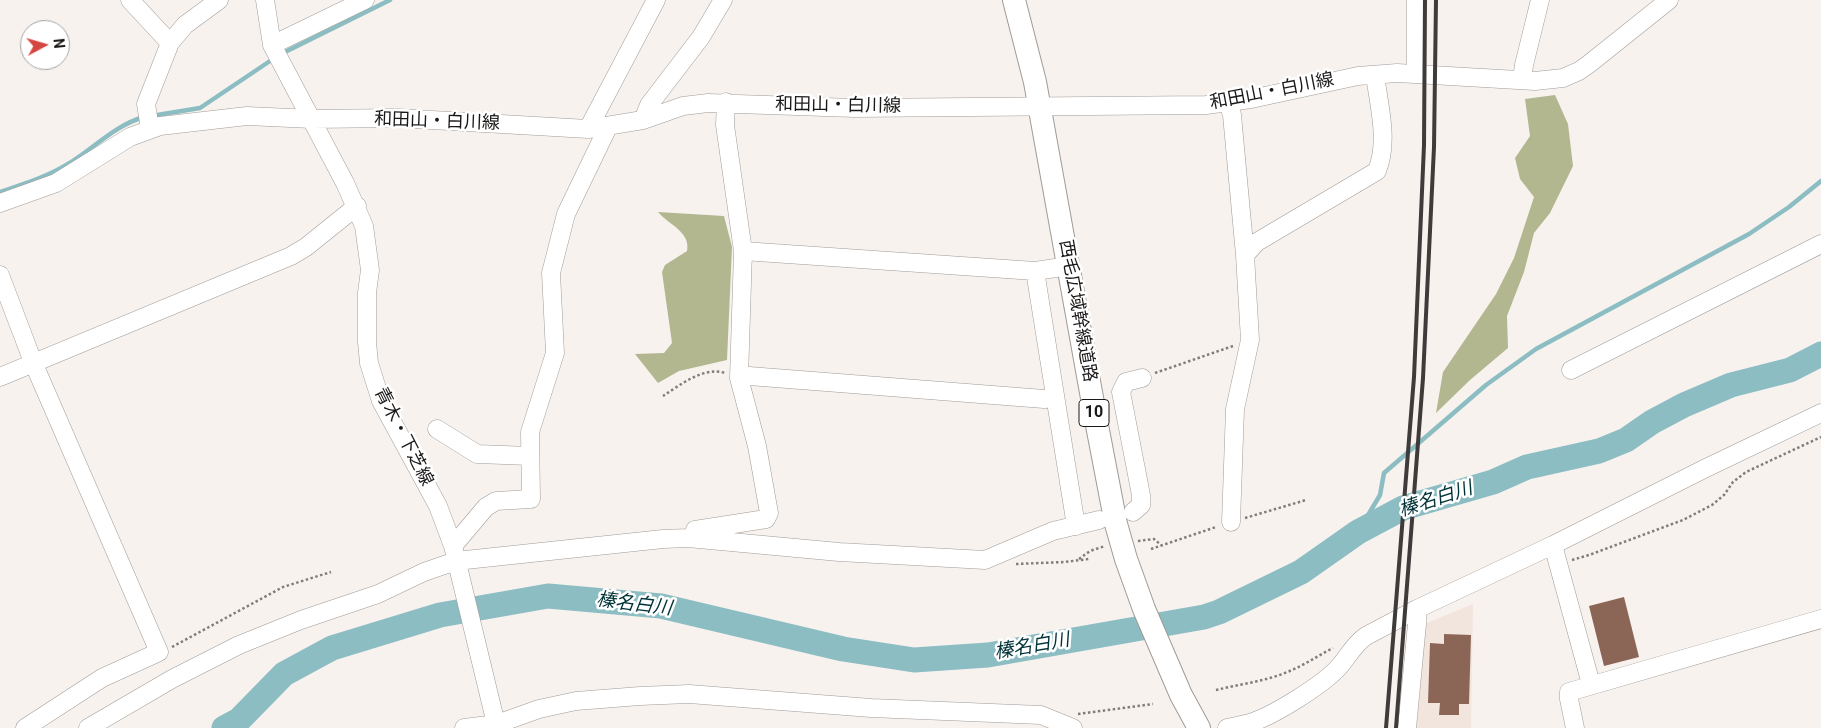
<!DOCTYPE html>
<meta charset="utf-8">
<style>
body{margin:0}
#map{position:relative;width:1821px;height:728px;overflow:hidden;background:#f8f2ef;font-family:Roboto,sans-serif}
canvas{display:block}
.north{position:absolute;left:20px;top:20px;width:50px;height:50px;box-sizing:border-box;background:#fff;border:1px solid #a4a3a3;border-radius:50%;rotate:84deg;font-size:14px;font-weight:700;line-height:20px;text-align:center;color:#1b1918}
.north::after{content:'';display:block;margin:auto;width:18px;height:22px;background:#d54640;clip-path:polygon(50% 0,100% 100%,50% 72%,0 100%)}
</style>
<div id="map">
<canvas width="1821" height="728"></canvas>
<div class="north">N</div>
</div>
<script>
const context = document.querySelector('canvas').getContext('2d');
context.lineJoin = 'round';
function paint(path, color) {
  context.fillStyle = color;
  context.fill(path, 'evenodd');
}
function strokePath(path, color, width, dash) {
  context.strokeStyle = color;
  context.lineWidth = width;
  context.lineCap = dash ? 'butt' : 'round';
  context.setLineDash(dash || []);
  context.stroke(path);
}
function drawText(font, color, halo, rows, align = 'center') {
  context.font = font + ' Roboto,"Noto Sans JP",sans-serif';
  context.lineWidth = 5;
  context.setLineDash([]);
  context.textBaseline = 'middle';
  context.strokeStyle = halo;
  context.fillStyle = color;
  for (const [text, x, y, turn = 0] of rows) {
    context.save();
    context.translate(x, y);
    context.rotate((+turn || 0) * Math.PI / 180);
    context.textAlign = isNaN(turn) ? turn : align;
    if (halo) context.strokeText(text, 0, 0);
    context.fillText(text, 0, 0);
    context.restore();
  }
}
paint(new Path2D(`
 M1473,604L1471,728H1412L1422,625Z`), '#f2e5dd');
paint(new Path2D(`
 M1555,95L1568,124L1573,166L1550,213L1534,233L1524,272L1507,316L1508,348L1470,380L1436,413L1443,372L1496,294L1514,258L1534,197L1520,179L1515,158L1530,136L1525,99Z
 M658,212L724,216L732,247L727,360L679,371L658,383L635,354L664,353L672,343L662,272L665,265L687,251C691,232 669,225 658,212Z`), '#b2b790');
strokePath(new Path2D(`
 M283,53L390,0
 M151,116L200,108L270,61
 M0,192C24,184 47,177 68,164C93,149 115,125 144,117
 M1358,532L1380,495L1384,473L1486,385L1536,349L1749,234L1789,207L1821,181`), '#8bbdc3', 4.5);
strokePath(new Path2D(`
 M224,728L239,720L284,674L332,648L440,615L548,596L661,606L843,649L914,660L988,655L1204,617L1219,612L1301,572L1358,532L1403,508L1493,482L1527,467L1599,451L1626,440L1652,422L1684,405L1731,385L1790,370L1821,354`), '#8bbdc3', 25);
paint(new Path2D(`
 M1624,597L1639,657L1604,666L1589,606Z
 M1444,634L1471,635L1469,704H1459V715H1439L1440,703H1428L1430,643L1444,644Z`), '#8b6656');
const minor = new Path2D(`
 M130,0L170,43L146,104L150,129
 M265,0L272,45L345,183L364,226L370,270L367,293V342L369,363L381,401L438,506L453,546L497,728
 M1416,0V74
 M170,43L185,25L219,0
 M272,45L365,0
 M1522,80L1524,65L1540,0
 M726,102L725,125L743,251L739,378L749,376L1044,399L1055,398
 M1228,102L1232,115L1245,255L1250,340L1235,409L1231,522
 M643,120L649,105L701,37L723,0
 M588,129L656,0
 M0,203L56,183L130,137L160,126L247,116L312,119L397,118L588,129L643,120L683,106L708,103L854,108L1206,105L1251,99L1358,76L1397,73L1535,81L1563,78L1579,71L1589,64L1669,0
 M743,251L1035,271L1069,266
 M1245,255L1257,242L1377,171C1389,141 1379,106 1375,75
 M1035,271L1076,526
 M0,275L33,362L159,652L102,678L25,728
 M1571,370L1821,244
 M0,377L291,256L306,247L357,206
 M437,429L477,454L530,456
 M1133,512L1141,505V495L1121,392L1126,382L1142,378
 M692,537L695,530L766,519L769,513L757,446L739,378
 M1553,545L1591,684
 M453,546L486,507L496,501L531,499L530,432L555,353L551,273L566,214L608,127
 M88,728L172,679L239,645L301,620L378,594L424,572L456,561L663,539L688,538L839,552L985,560L1053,531L1099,520
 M464,728L497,724L539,709L576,701L640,696L689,694L871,708L1041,715L1073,728
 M1227,728C1236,726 1245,725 1253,722C1276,714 1322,685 1338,668C1348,657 1354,644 1366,636L1417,609L1553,545L1706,468L1821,413
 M1407,728L1417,624V609
 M1575,728L1569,699V692L1821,619`);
const major = new Path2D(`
 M1014,0L1035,82L1096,420L1116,524L1126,559L1144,609L1181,695L1199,728`);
strokePath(minor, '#a09b97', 19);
strokePath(major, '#a09b97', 24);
strokePath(new Path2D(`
 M1155,373L1233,346
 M663,396C680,385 704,366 725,373
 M1245,518L1306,500
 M1138,541L1154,539L1161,545
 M1151,549L1216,527
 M1079,559L1090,551L1105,546
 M1572,560L1589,555L1683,520L1712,505L1724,495L1733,482L1746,472L1821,437
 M1016,564L1064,562L1089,559
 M172,647L283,587L331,572
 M1216,690C1241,684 1268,681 1292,670C1306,664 1319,655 1333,648
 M1078,714L1153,704`), '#817d7b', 2.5, [2.5, 2.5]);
strokePath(minor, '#fff', 18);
strokePath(major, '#fff', 22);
strokePath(new Path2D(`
 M1386,728L1414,377L1424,145L1425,0
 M1396,728L1423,378L1434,147L1436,0`), '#3e3b3a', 4);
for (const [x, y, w] of [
 [1094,413,30]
]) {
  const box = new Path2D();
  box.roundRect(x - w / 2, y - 13.5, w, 27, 4);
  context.fillStyle = '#fff';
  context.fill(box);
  strokePath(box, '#1b1918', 1);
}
drawText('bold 16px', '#1b1918', null, [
 ["10",1094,413]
]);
drawText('18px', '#1b1918', '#fff', [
 ["和田山・白川線",1272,92,-11],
 ["和田山・白川線",838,106,1],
 ["和田山・白川線",437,122,2],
 ["西毛広域幹線道路",1077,311,80],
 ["青木・下芝線",403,437,63]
]);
drawText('italic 19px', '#003338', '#fff', [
 ["榛名白川",1436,500,-18],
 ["榛名白川",634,605,7],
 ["榛名白川",1032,647,-10]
]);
</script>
